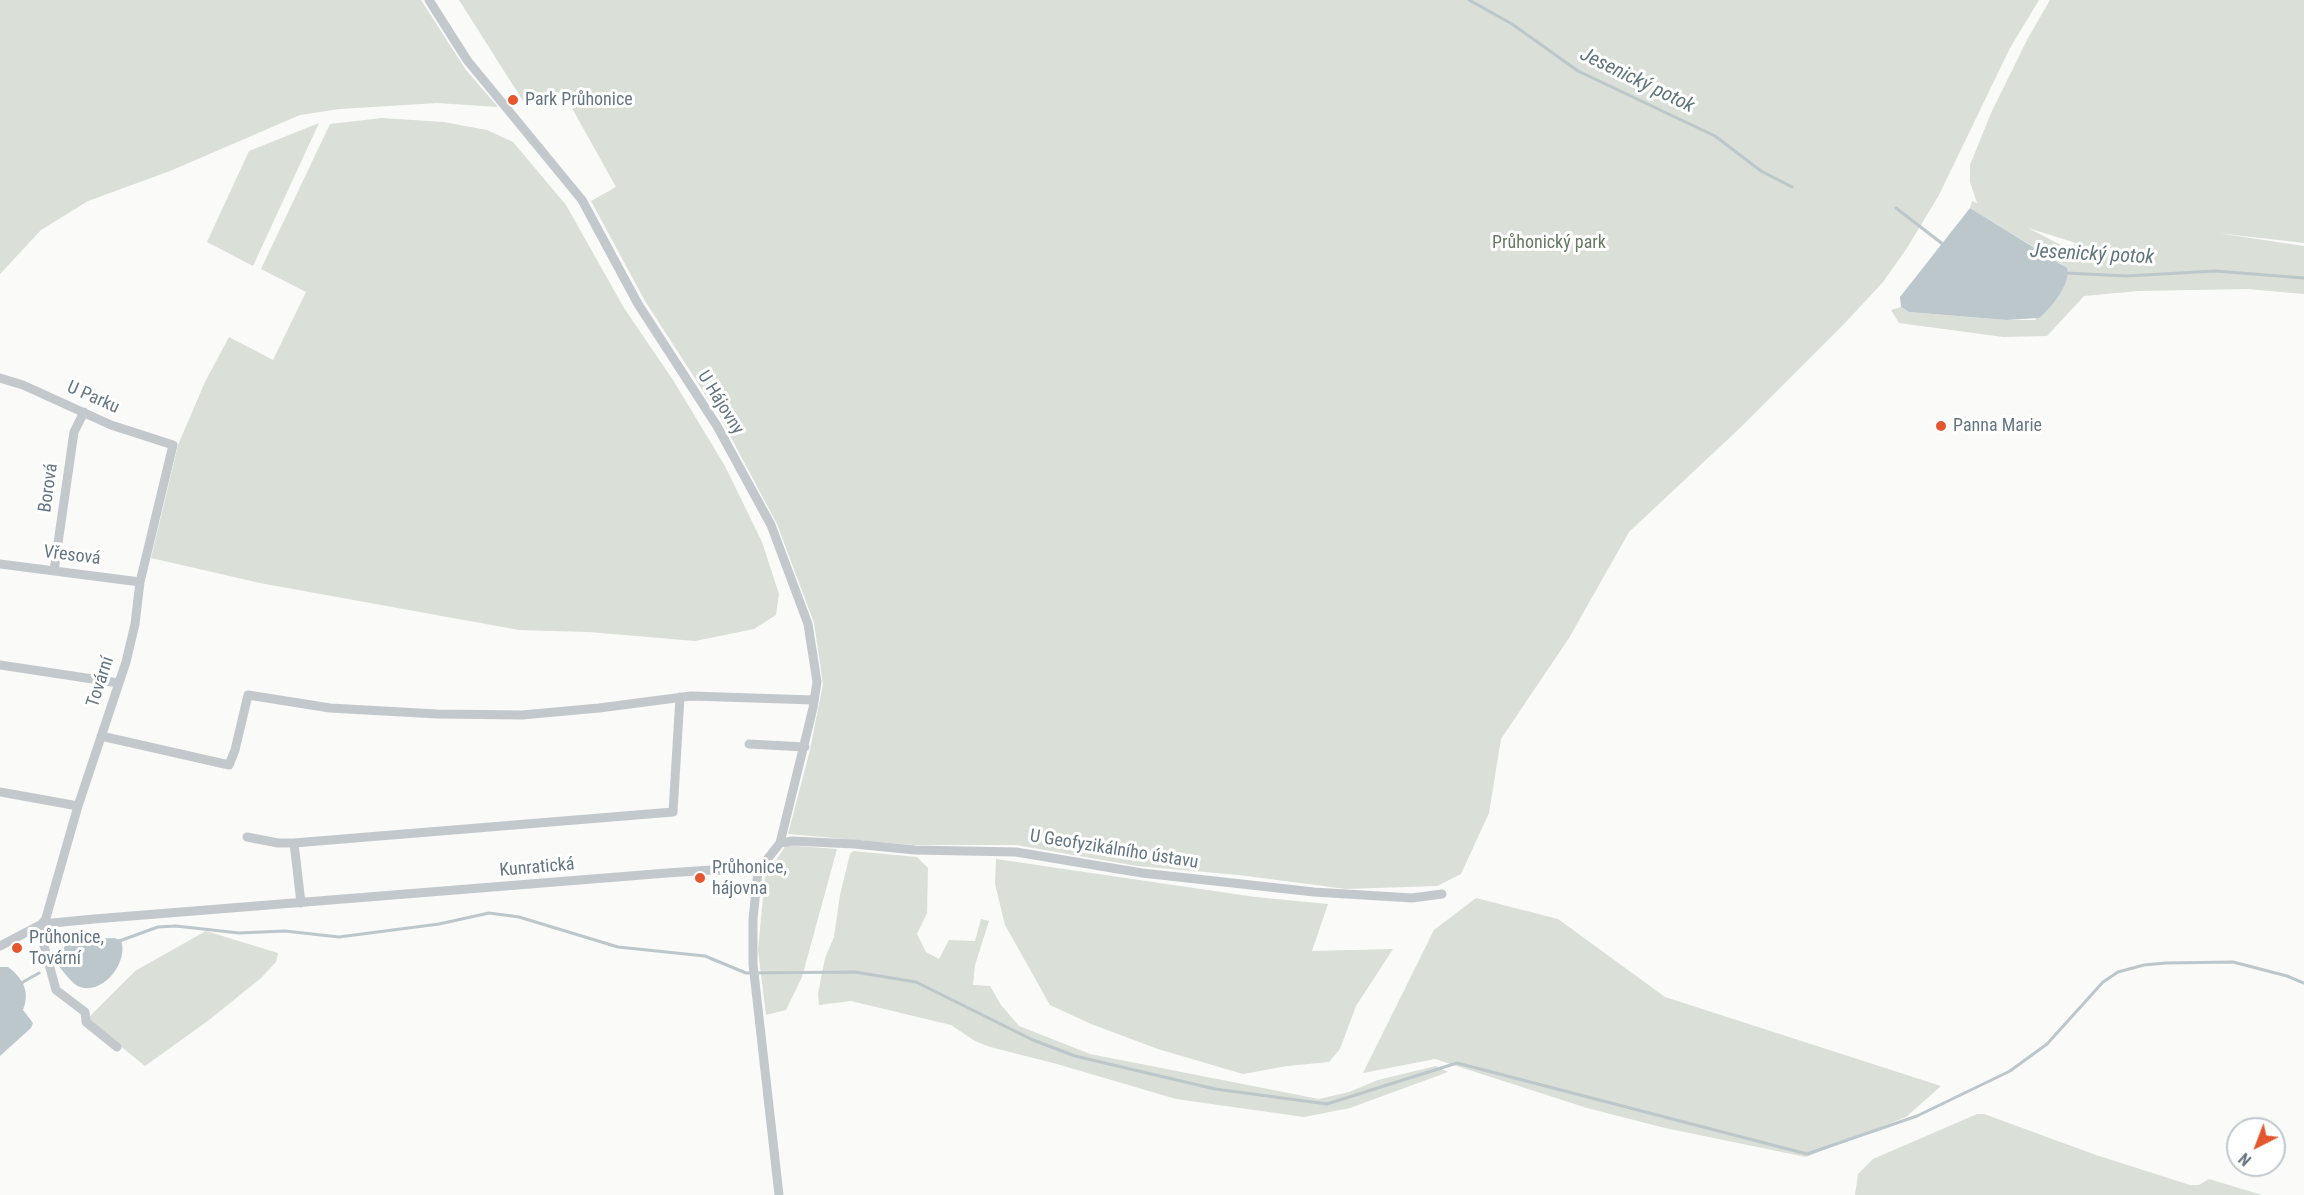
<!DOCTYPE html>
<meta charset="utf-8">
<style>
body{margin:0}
#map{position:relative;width:2304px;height:1195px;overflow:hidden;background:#fafaf8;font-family:"Roboto Condensed",sans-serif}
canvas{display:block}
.north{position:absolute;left:2226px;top:1117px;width:60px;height:60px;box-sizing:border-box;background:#fff;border:2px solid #c1c8cd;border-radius:50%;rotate:222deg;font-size:16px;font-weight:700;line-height:24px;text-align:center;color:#657683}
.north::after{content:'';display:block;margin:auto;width:21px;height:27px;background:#e4572e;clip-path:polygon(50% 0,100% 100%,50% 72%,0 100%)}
</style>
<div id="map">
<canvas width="2304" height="1195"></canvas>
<div class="north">N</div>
</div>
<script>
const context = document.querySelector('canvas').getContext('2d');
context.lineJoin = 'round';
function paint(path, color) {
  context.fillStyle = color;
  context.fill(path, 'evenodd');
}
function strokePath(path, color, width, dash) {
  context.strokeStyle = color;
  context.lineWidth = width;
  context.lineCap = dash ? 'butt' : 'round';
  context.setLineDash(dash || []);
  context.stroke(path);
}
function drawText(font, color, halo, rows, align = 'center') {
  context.font = font + ' "Roboto Condensed",sans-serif';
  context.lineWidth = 6;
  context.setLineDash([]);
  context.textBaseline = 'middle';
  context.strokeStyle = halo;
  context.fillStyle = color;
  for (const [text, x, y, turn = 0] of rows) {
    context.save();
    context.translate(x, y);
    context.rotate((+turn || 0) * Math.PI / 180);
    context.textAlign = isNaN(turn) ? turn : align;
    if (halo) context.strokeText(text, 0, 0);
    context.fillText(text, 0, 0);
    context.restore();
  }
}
paint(new Path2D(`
 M0,0H421L466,70L498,107L437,103L340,109L300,115L170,171L88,201L41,230L0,274Z
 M459,0H2039L2010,48L1939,195L1907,248L1883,282L1844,324L1740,428L1629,532L1569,638L1501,739L1489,813L1461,874L1437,886L1346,889L1239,875L1137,866L1016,845H914L788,834L810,750L823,684L814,623L777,524L720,417L645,301L591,201L616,187L563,92L525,104Z
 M2050,0H2304V243L2217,233L2304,246V294L2247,289L2138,291L2084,296L2047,336L2003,337L1899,323L1891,310L1901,307L1909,312L2006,320H2035L2068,273L2063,265L1970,208L1972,201L1977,203L1970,182V165L1991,113L2028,38ZM2028,228L2079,244L2063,246Z
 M382,118L443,122L487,130L513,142L566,205L624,308L673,380L725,466L762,542L779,594L776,615L754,629L695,641L589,632L519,630L260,583L151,558L178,445L205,382L229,337L273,360L306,292L261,269L330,124Z
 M319,123L253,266L207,242L249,151Z
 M786,845L837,849L802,977L786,1010L766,1015L758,950L765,877Z
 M853,851L917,857L928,868L927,913L917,934L926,952L939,959L949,940L975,941L981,919L989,921L975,965L973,985L990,986L1001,1005L1019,1026L1090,1054L1319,1099L1349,1092L1378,1080L1436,1066L1448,1072L1350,1108L1304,1117L1176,1099L1057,1064L990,1047L975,1041L951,1025L851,1001L819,1005L818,994L825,958L834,937L840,895L850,854Z
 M996,859L1255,897L1328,904L1312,951L1393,949L1356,1006L1340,1049L1329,1062L1287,1066L1243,1074L1158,1049L1091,1024L1050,1005L1005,925L995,884Z
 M1476,898L1558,919L1665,997L1941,1086L1906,1117L1806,1157L1665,1128L1587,1108L1435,1059L1363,1073L1434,930Z
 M206,931L278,953L276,962L261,978L209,1020L145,1066L87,1019L135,971Z
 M1977,1114H1984L2096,1155L2190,1185H2199L2209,1179L2262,1195H1855L1858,1174L1873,1159Z`), '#dadfd7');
paint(new Path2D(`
 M1970,208L2067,268C2071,284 2051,308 2039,318L2006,320L1909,312L1901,307L1900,297Z
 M114,938L121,940C129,961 104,995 80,987C72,984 63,971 57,964C59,959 61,951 65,946C75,937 100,939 114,938Z
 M0,967H8C24,979 30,992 23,1010L33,1023L31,1028L0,1056Z`), '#bbc7cb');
strokePath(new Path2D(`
 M1469,0L1512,24L1578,71L1715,136L1761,171L1792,187
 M1896,208L1944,245
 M2066,273L2127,276L2215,271L2304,278
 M119,941L158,927L176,926L239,933L285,931L339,937L439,924L489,913L519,917L618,947L705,956L746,973L855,972L916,982L1033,1040L1075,1056L1215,1089L1327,1104L1457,1063L1807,1154L1917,1116L2010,1071L2047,1044L2103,982L2118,972L2144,965L2166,963L2233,962L2287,976L2304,983
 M21,985L23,982L39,973`), '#bbc7cb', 3);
strokePath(new Path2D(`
 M429,0L467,60L582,200L638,304L717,426L771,525L808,624L817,682L813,708L780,843L758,871L753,919V964L779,1195
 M0,378L23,385L111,425L173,445L140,582L135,624L126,662L78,806L46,918L42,924L41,935L56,990L85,1012L86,1022L117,1047
 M0,564L140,582
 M54,571L74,432L84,412
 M0,665L119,683
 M101,736L229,765L235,750L248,695L330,708L437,714L522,715L599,708L691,696L814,700
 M749,744L805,747
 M0,792L78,806
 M247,837L278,843H294L673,812L680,697
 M294,843L301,903
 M780,843L793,841L854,844L915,850L1016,852L1142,873L1314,892L1412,898L1442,894
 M0,946L42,924L94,919L667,873L711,870L758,871`), '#c3c8cc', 9);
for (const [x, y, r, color] of [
 [513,100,6,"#e4572e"],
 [1941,426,6,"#e4572e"],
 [700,878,6,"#e4572e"],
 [17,948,6,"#e4572e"]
]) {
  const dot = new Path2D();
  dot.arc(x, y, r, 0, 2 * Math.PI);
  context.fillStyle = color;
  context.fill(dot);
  strokePath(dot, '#fff', 2);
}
drawText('18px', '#657683', '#fff', [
 ["Park Průhonice",525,100],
 ["Panna Marie",1953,426],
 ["Průhonice,",712,868],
 ["hájovna",712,889],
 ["Průhonice,",29,938],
 ["Tovární",29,959]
], 'left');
drawText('18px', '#687a64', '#fff', [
 ["Průhonický park",1549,243]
]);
drawText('18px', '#657683', '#fff', [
 ["U Parku",93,398,24],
 ["U Hájovny",720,403,58],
 ["Borová",49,488,-82],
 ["Vřesová",72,556,7],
 ["Tovární",101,682,-72],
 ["U Geofyzikálního ústavu",1114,850,9],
 ["Kunratická",537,868,-5]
]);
drawText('italic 20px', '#60757c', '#fff', [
 ["Jesenický potok",1637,81,26],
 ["Jesenický potok",2092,255,3]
]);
</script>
